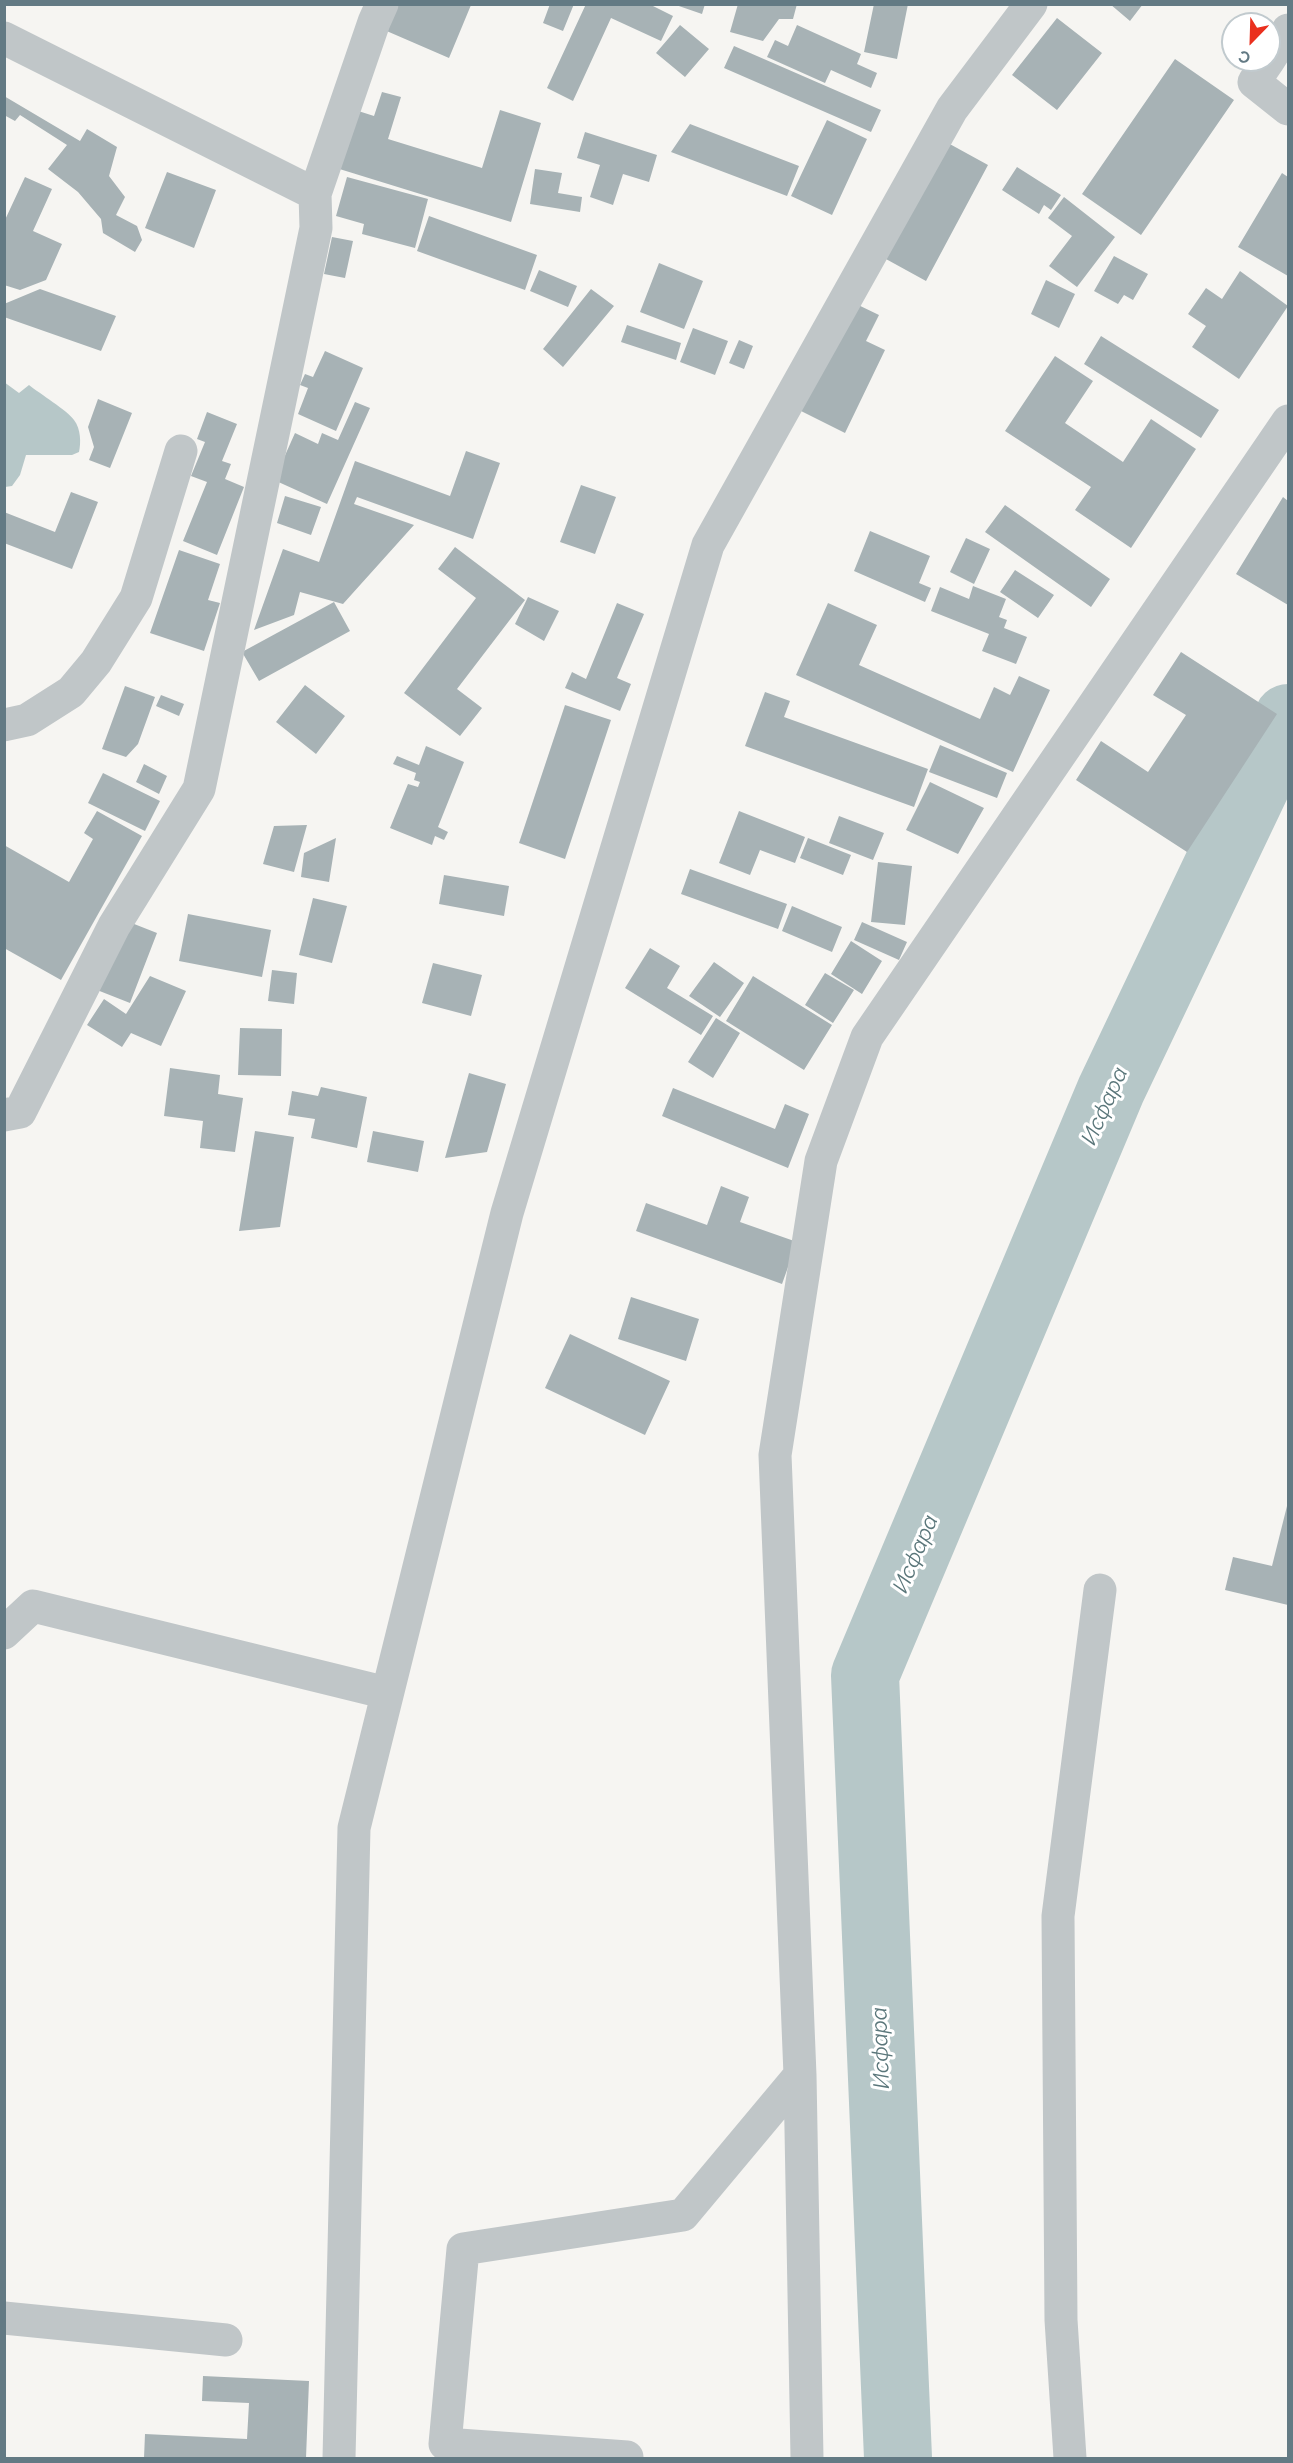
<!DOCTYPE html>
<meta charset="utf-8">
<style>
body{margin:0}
#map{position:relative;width:1293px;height:2463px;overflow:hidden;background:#f6f5f2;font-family:Raleway,sans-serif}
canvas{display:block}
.frame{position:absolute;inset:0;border:6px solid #637a84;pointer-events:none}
.north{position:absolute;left:1221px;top:12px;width:60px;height:60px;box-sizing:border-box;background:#fff;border:2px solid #c1cace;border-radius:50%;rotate:203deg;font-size:16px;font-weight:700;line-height:24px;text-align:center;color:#637a84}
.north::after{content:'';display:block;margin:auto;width:21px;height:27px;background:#ea301e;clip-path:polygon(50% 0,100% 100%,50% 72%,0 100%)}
</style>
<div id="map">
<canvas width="1293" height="2463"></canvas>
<div class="frame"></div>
<div class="north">С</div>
</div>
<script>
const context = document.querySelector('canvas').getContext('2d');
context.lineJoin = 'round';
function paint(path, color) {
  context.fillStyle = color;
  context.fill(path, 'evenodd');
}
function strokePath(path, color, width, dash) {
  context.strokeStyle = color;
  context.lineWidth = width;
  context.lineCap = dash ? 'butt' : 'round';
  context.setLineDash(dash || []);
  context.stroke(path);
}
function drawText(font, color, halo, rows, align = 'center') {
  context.font = font + ' Raleway,sans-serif';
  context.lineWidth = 6;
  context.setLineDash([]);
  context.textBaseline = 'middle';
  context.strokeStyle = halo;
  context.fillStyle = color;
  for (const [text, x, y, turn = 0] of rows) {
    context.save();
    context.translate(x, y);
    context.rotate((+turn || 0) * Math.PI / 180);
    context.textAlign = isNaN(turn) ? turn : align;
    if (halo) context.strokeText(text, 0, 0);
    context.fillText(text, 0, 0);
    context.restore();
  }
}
paint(new Path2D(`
 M4,382L19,393L29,385C40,394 67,410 74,420C81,429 81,443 79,452L72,455H26L20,475L12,486L5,487Z`), '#b6c7c8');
strokePath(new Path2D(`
 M898,2458L865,1675L1111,1090L1288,718`), '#b6c7c8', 68);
paint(new Path2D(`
 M550,4H574L563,31L543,23Z
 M586,4H649L673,16L661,41L611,18L573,101L547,88Z
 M673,4H705L702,14Z
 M738,4H797L793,19H779L763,41L730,32Z
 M874,4H908L897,59L864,52Z
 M1110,4H1143L1130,21Z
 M393,5H471L449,58L382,29Z
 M1057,18L1102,53L1057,110L1012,75Z
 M680,25L709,49L685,77L656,53Z
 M797,25L861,54L857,64L877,73L871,88L831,70L825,83L767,57L775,40L788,46Z
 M734,46L881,110L871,132L724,68Z
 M1175,59L1234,100L1141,235L1082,194Z
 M382,92L401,97L388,139L482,168L500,110L541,123L511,222L333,167L352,109L374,116Z
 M4,96L80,141L87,129L117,147L109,176L125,197L116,215L137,226L142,240L135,252L103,233L101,219L78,192L48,169L67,145L20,115L15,121L4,115Z
 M827,120L867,139L832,215L791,196Z
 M690,124L799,166L787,196L671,152Z
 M585,132L657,155L649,182L623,174L613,205L590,197L600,165L577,158Z
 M937,137L988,165L926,281L875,253Z
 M1017,167L1061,195L1051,210L1044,205L1039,214L1002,190Z
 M535,169L562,173L558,193L582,197L580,212L530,204Z
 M167,172L216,190L194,248L145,228Z
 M1282,173L1288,177V276L1238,247Z
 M25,177L52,189L33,231L62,244L46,280L20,290L4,285V222Z
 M347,177L428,199L415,248L362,234L364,224L336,216Z
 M1064,197L1115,237L1077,287L1049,266L1072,236L1048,218Z
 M429,216L537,255L525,290L417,251Z
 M332,237L353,241L345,278L324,274Z
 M1114,256L1148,274L1133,300L1124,295L1118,304L1094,291Z
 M659,263L703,281L684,329L640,312Z
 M539,270L577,286L568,307L530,291Z
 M1240,271L1288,306L1239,379L1192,347L1206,326L1188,314L1206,288L1222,299Z
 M1046,280L1075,294L1059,328L1031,314Z
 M40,289L116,316L101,351L4,317V304Z
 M591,289L614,306L563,367L543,349Z
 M852,302L879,315L866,341L885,350L845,433L799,410Z
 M627,325L681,343L676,360L621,342Z
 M693,328L728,341L715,375L680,362Z
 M1101,336L1219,410L1201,438L1084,364Z
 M739,340L753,346L744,369L729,363Z
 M325,351L363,368L336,431L298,414L308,388L300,385L305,374L313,377Z
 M1055,356L1093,381L1065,423L1123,462L1151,419L1196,449L1131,548L1075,510L1091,487L1005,431Z
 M98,399L132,413L110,468L89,460L94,447L88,427Z
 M355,402L370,408L327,504L274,480L295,433L318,444L322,433L338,440Z
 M207,412L237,424L222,461L231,464L225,479L244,487L217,555L183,541L207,482L191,476L205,442L197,439Z
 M466,451L500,463L473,539L357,497L354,504L414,525L343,604L300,592L294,615L254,630L283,549L319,562L355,461L450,496Z
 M581,485L616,497L595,554L560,542Z
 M71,492L98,502L72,569L4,543V512L55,532Z
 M285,496L321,507L311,535L277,523Z
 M1283,497L1288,501V605L1236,574Z
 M1005,505L1110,579L1091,607L985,532Z
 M870,531L930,556L919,583L931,588L925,602L854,571Z
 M966,538L990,549L974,584L950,572Z
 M455,547L525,600L457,689L482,708L460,736L404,693L476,598L438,569Z
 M179,550L220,564L208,600L220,603L204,651L150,633Z
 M1015,570L1054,595L1038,618L1000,592Z
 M973,586L1006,599L999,617L1007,620L1004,628L1027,637L1016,664L982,651L989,634L931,611L940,587L969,599Z
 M528,597L559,611L544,641L515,624Z
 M334,602L350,631L259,681L242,652Z
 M617,603L644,614L617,678L631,684L620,711L565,688L572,672L586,679Z
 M828,603L877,625L859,665L980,719L994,687L1010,695L1019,676L1050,690L1013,772L796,675Z
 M1181,652L1277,714L1187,852L1076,780L1101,741L1148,772L1186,715L1153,695Z
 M305,685L345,716L316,754L276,722Z
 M125,686L155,697L138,744L126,757L102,749Z
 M765,692L790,701L784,717L928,769L914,807L745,746Z
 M161,695L184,704L179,716L156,706Z
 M565,705L611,720L565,859L519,843Z
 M940,745L1007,773L997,798L929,772Z
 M426,746L464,762L438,827L448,832L444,840L435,836L432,845L390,828L408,784L418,787L420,782L414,780L416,773L393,764L397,756L419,765Z
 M144,764L167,776L159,794L136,782Z
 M103,773L160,801L145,831L88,803Z
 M930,782L984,808L958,854L906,830Z
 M97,811L142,836L61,980L4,948V845L69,882L93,839L84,833Z
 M739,811L805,837L795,863L760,850L750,875L719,863Z
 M839,816L884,833L873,860L829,843Z
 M307,825L294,872L263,864L274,826Z
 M336,838L329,882L301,877L304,853Z
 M808,838L851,855L843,875L800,858Z
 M878,862L912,866L905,925L871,922Z
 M690,869L787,904L778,929L681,894Z
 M444,875L509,886L504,916L439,904Z
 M313,898L347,906L332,963L299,955Z
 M792,906L842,927L832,952L782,931Z
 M188,914L271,930L262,977L179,961Z
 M124,920L157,933L130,1003L97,990Z
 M862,922L907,942L899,960L854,940Z
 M851,941L882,961L862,994L831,974Z
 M650,948L680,966L667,988L713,1016L701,1035L625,988Z
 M714,962L744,983L720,1017L689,996Z
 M433,963L482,975L471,1016L422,1003Z
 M272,970L297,973L294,1004L268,1001Z
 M825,973L854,990L833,1023L805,1005Z
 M150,976L186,991L161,1046L131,1033L122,1047L87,1025L104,999L126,1014Z
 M753,976L832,1025L804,1070L726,1021Z
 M716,1018L740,1033L713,1078L688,1062Z
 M240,1028L282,1029L281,1076L238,1075Z
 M170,1068L220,1075L218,1094L243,1098L235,1152L200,1148L203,1121L164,1116Z
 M469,1073L506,1084L487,1152L445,1158Z
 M321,1087L367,1097L357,1148L311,1138L315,1119L288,1115L292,1091L318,1096Z
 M673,1088L775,1129L785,1104L809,1114L788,1168L662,1116Z
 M255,1131L294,1137L280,1227L239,1231Z
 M373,1131L424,1141L418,1172L367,1162Z
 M721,1186L749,1197L740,1222L797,1242L782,1284L636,1231L646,1203L707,1225Z
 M631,1297L699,1319L686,1361L618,1339Z
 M570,1334L670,1381L645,1435L545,1388Z
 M1288,1502V1605L1225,1590L1233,1557L1272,1566Z
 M203,2376L309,2381L306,2458H144L145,2434L247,2439L249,2403L202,2401Z`), '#a7b2b5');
strokePath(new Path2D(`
 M4,38L315,194
 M1269,60L1254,82L1288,109
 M1269,60L1288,30
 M4,725L27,720L71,692L96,662L136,598L181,451
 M4,1115L20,1112L114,926L199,789L316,228L315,194L374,22L382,4
 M4,1633L33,1606L387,1693
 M4,2318L226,2340
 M627,2457L445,2444L463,2249L683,2215L800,2075
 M339,2458L354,1828L507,1213L708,545L952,109L1031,4
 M807,2458L800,2075L775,1455L821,1161L867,1037L1288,421
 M1070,2458L1061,2320L1058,1916L1100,1590`), '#c0c6c8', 33);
drawText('italic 22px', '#5a767a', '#fff', [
 ["Исфара",1105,1106,-66],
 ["Исфара",916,1554,-67],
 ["Исфара",881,2048,-92]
]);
</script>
